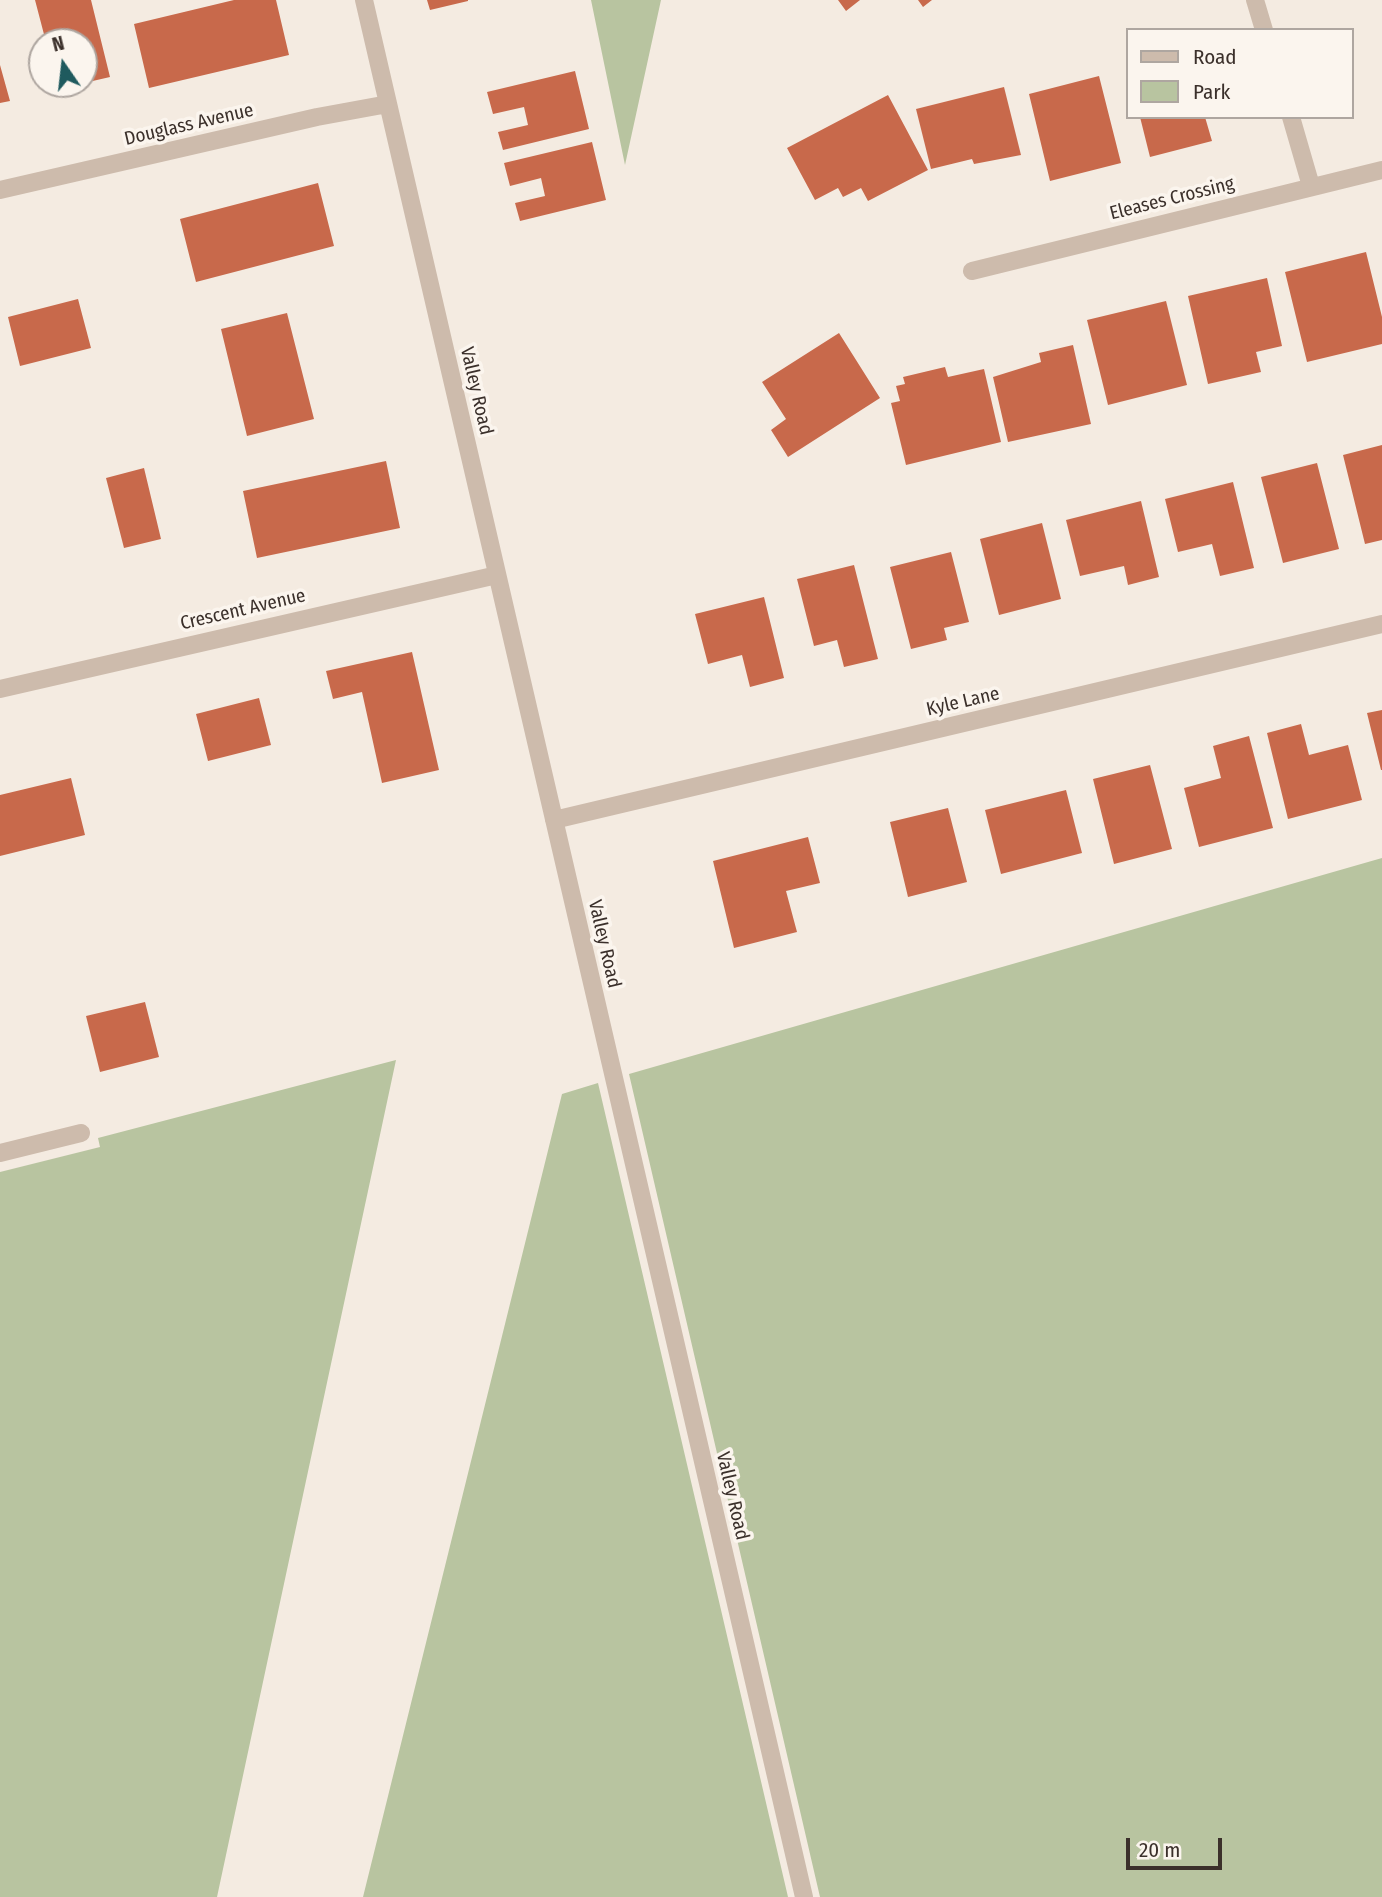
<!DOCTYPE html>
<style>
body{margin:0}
#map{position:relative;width:1382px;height:1897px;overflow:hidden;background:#f4ebe1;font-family:"Fira Sans Condensed",sans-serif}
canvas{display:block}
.legend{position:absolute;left:1126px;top:28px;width:228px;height:91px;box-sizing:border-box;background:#fbf5ee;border:2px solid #aea6a0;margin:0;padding:9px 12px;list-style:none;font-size:21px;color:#3b302b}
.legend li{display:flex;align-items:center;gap:14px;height:35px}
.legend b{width:35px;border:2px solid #aea6a0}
.north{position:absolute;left:28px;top:28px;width:70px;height:70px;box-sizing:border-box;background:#fbf5ee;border:2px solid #aea6a0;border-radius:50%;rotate:346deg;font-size:19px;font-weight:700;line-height:28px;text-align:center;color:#3b302b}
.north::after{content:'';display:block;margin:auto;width:24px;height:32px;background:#1f5a5e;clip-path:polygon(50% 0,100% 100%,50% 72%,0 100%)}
.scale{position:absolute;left:1126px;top:1838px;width:96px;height:32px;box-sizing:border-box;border:4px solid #3b302b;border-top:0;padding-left:9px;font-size:21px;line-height:24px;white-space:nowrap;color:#3b302b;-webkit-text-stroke:5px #fbf5ee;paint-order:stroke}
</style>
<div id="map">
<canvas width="1382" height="1897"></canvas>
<ul class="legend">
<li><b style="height:9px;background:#cdbbac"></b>Road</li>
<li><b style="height:19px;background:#b8c4a0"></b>Park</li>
</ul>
<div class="north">N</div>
<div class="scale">20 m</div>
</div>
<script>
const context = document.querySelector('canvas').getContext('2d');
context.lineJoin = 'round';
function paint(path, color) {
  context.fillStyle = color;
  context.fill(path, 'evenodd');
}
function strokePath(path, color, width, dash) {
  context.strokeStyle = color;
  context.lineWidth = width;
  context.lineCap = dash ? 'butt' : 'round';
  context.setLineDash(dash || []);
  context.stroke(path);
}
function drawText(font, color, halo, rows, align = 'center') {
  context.font = font + ' "Fira Sans Condensed",sans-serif';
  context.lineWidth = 7;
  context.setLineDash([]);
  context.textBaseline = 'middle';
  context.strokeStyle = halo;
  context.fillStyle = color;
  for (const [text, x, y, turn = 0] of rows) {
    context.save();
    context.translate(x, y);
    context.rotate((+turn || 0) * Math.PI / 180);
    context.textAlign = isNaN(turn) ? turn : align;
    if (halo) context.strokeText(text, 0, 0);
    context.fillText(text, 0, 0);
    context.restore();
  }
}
paint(new Path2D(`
 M591,0H661L625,165Z
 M1382,858V1897H820L629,1074Z
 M396,1060L217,1897H0V1172L100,1147L98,1138Z
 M598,1083L788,1897H363L562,1094Z`), '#b8c4a0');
paint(new Path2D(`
 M35,0H91L110,77L84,83V42H46Z
 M234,0H276L289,55L149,88L134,24Z
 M427,0H468V1L430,10Z
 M838,0H860L846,11Z
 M918,0H932L923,7Z
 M0,65L10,101L0,103Z
 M575,71L589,129L503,150L498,132L528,125L524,107L493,114L487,92Z
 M1099,76L1121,163L1050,181L1029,94Z
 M56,84H77V85L58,90Z
 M1004,87L1021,155L974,164L972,159L931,169L916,109Z
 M888,95L928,170L868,201L861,188L843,197L838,188L815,200L787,148Z
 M1140,117H1205L1212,141L1150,157Z
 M592,142L606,200L520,221L515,203L545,196L541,178L510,186L504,163Z
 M318,183L334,246L196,282L180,219Z
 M1366,252L1382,317V344L1307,362L1285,272Z
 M1267,278L1282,346L1256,352L1261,372L1208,384L1188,296Z
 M78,299L91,348L20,366L8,317Z
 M1166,301L1187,385L1108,405L1087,320Z
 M287,313L314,419L247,436L221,329Z
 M839,333L880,398L788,457L771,430L786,419L762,382Z
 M1073,345L1091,424L1008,442L993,377L1041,362L1039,353Z
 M945,367L948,377L984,369L1001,442L906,465L891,403L900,401L896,386L905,384L903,377Z
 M1382,445V540L1365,544L1343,455Z
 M386,461L400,528L257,558L243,491Z
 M1317,463L1339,549L1283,563L1261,477Z
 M144,468L161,539L124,548L106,478Z
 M1233,482L1254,568L1220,576L1212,544L1178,552L1165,499Z
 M1141,501L1159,577L1128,585L1124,566L1080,576L1066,520Z
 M1042,523L1061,599L999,615L980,539Z
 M951,552L969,622L944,628L947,640L911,649L890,567Z
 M854,565L878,659L844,667L837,640L814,646L797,579Z
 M764,597L784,678L750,687L742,655L708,664L695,614Z
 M412,652L439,770L382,783L362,692L333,699L326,671Z
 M259,698L271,745L208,761L196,714Z
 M1382,710V770H1381L1367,713Z
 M1301,724L1309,755L1348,745L1362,800L1288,819L1267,733Z
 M1249,736L1273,828L1199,847L1184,788L1221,778L1213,746Z
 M1150,765L1172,849L1114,864L1093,779Z
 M71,778L85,835L0,856V795Z
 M1066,790L1082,853L1001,874L985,810Z
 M948,808L967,882L908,897L890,822Z
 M808,837L820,883L786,891L797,932L734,948L713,861Z
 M145,1002L159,1057L100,1072L86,1016Z`), '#c8694b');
strokePath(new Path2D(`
 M364,0L804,1897
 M1255,0L1264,30
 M1291,117L1311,186
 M0,190L317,117L388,104
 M972,271L1382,170
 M0,689L497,575
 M554,820L1382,624
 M0,1153L81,1133`), '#cdbbac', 18);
drawText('19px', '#3b302b', '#fbf5ee', [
 ["Douglass Avenue",189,125,-13],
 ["Eleases Crossing",1172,199,-14],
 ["Valley Road",476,391,77],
 ["Crescent Avenue",243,610,-13],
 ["Kyle Lane",963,702,-13],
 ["Valley Road",604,944,77],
 ["Valley Road",732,1496,77]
]);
</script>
